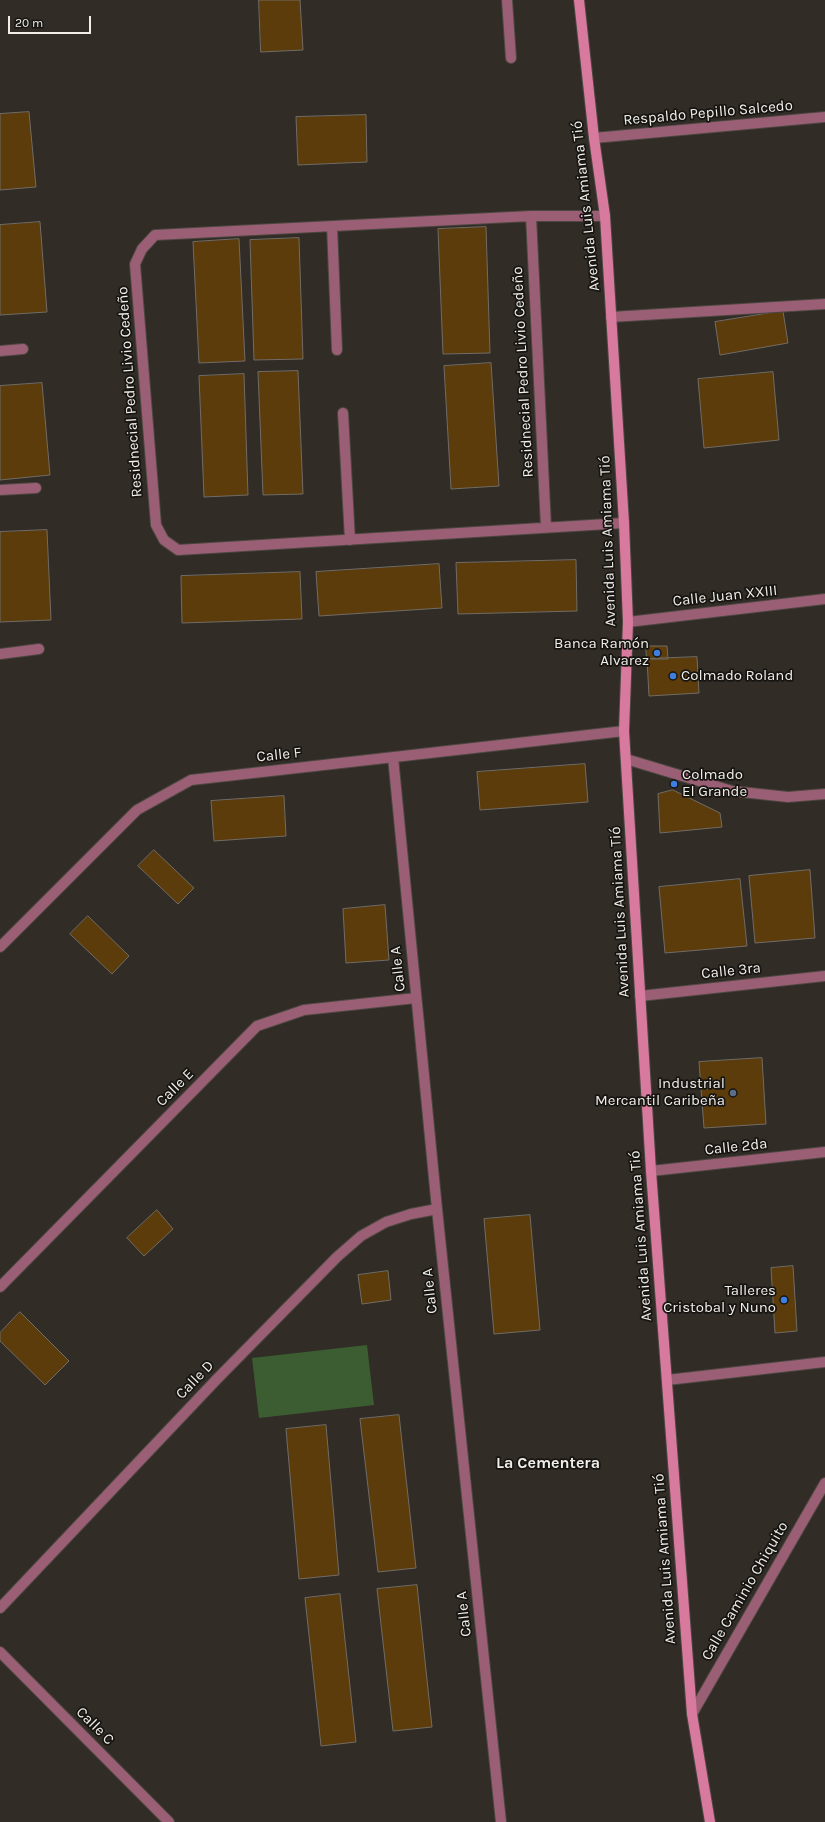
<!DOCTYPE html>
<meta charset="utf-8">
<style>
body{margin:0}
#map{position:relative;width:825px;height:1822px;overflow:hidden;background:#312c26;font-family:Karla,sans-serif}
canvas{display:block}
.scale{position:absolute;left:8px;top:16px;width:83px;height:18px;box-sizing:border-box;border:2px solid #f1eee9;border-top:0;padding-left:5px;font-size:12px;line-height:14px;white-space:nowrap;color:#f1eee9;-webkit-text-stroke:3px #171512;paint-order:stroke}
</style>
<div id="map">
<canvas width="825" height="1822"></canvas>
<div class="scale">20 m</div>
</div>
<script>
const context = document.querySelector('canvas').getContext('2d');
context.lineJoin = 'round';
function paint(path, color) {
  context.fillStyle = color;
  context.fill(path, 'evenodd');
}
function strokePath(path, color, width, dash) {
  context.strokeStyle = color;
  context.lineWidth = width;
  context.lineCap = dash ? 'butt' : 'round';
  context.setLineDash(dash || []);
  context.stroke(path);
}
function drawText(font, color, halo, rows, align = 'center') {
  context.font = font + ' Karla,sans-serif';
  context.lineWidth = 3.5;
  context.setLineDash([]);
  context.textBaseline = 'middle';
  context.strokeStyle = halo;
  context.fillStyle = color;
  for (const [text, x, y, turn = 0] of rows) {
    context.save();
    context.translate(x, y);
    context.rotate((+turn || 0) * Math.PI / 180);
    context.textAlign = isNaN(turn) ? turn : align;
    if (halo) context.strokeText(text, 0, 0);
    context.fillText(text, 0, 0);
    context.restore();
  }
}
paint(new Path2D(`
 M367,1345L374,1405L259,1418L252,1358Z`), '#3c5d31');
const building = new Path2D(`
 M259,0H300L303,50L261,52Z
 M29,112L36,187L0,190V114Z
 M366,115L367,162L298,165L296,117Z
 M40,222L47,312L0,315V225Z
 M486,227L490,353L443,354L438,229Z
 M299,238L303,359L254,360L250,240Z
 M239,239L245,361L199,363L193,242Z
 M783,311L788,343L720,355L715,322Z
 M491,363L499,486L451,489L444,366Z
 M298,371L303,494L263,495L258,372Z
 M773,372L779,440L704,448L698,379Z
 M244,374L248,495L204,497L199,376Z
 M42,383L50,475L0,480V386Z
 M47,530L51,620L0,622V532Z
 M576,560L577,611L458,614L456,563Z
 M439,564L442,608L319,616L316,572Z
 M300,572L302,619L182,623L181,576Z
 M646,646H667L668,659H647Z
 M697,657L699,693L649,696L647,659Z
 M585,764L588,802L480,810L477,772Z
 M673,790L720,813L722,827L660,833L658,794Z
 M284,796L286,836L214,841L211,801Z
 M154,850L194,888L178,904L138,866Z
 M810,870L815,938L755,943L749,876Z
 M740,879L747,946L665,953L659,887Z
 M385,905L389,960L346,963L343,909Z
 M88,916L129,956L112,974L70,934Z
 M762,1058L766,1124L704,1128L699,1062Z
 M157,1210L173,1229L144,1256L127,1238Z
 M530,1215L540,1330L494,1334L484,1219Z
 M793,1266L797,1331L775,1333L771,1268Z
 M388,1271L391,1300L362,1304L358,1275Z
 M20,1312L69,1361L45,1385L0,1341V1333Z
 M399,1415L416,1568L378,1572L360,1419Z
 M326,1425L339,1575L299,1579L286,1429Z
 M417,1585L432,1727L393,1731L377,1589Z
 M340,1594L356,1742L321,1746L305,1598Z`);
paint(building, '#5c3c0b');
strokePath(building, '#716c65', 1);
const lane = new Path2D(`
 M507,0L511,58
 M0,351L23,349
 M0,490L36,488`);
const street = new Path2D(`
 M594,138L825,117
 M531,216L546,527
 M605,216H531L155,235L142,249L135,264L156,525L164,540L178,550L624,523
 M332,226L337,350
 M611,317L825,304
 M343,413L350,540
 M628,622L825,599
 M0,654L39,649
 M393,757L437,1209L501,1822
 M626,759L732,791L788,797L825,794
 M0,947L137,810L191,780L624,731
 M640,996L825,976
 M651,1171L825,1152
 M0,1287L257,1026L304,1010L416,998
 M667,1380L825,1362
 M0,1608L217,1379L337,1257L361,1236L386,1222L411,1214L437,1209
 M0,1652L169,1822
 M692,1714L825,1483`);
const secondary = new Path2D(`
 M579,0L594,138L605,216L624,523L628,622L624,731L651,1171L692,1714L710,1822`);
strokePath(lane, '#4c4741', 12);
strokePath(street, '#4c4741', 12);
strokePath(secondary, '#4c4741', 12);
strokePath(lane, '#9b5f75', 10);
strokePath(street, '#9b5f75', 10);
strokePath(secondary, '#d8799e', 10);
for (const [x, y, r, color] of [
 [657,653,4,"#3f7fe0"],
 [673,676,4,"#3f7fe0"],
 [674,784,4,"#3f7fe0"],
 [733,1093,4,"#5c6f8a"],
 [784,1300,4,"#3f7fe0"]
]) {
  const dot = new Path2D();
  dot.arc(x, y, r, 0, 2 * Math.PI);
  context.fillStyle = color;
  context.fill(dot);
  strokePath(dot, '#171512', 1.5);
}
drawText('15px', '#f1eee9', '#171512', [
 ["Respaldo Pepillo Salcedo",708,113,-5],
 ["Avenida Luis Amiama Tió",586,206,-96],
 ["Residnecial Pedro Livio Cedeño",523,372,-93],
 ["Residnecial Pedro Livio Cedeño",130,392,-94],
 ["Avenida Luis Amiama Tió",608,541,-92],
 ["Calle Juan XXIII",725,596,-6],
 ["Calle F",279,755,-6],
 ["Avenida Luis Amiama Tió",620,912,-93],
 ["Calle A",398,969,-96],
 ["Calle 3ra",731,971,-6],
 ["Calle E",175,1088,-45],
 ["Calle 2da",736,1147,-6],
 ["Avenida Luis Amiama Tió",641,1236,-94],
 ["Calle A",430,1291,-96],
 ["Calle D",195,1380,-46],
 ["Avenida Luis Amiama Tió",665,1559,-94],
 ["Calle Caminio Chiquito",745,1591,-60],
 ["Calle A",464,1614,-96],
 ["Calle C",95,1726,45]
]);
drawText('15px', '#f1eee9', '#171512', [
 ["Banca Ramón",649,644],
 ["Alvarez",649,661],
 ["Colmado Roland",681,676,"left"],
 ["Colmado",682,775,"left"],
 ["El Grande",682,792,"left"],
 ["Industrial",725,1084],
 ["Mercantil Caribeña",725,1101],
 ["Talleres",776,1291],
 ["Cristobal y Nuno",776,1308]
], 'right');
drawText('bold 16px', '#f1eee9', '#171512', [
 ["La Cementera",548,1463]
]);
</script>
